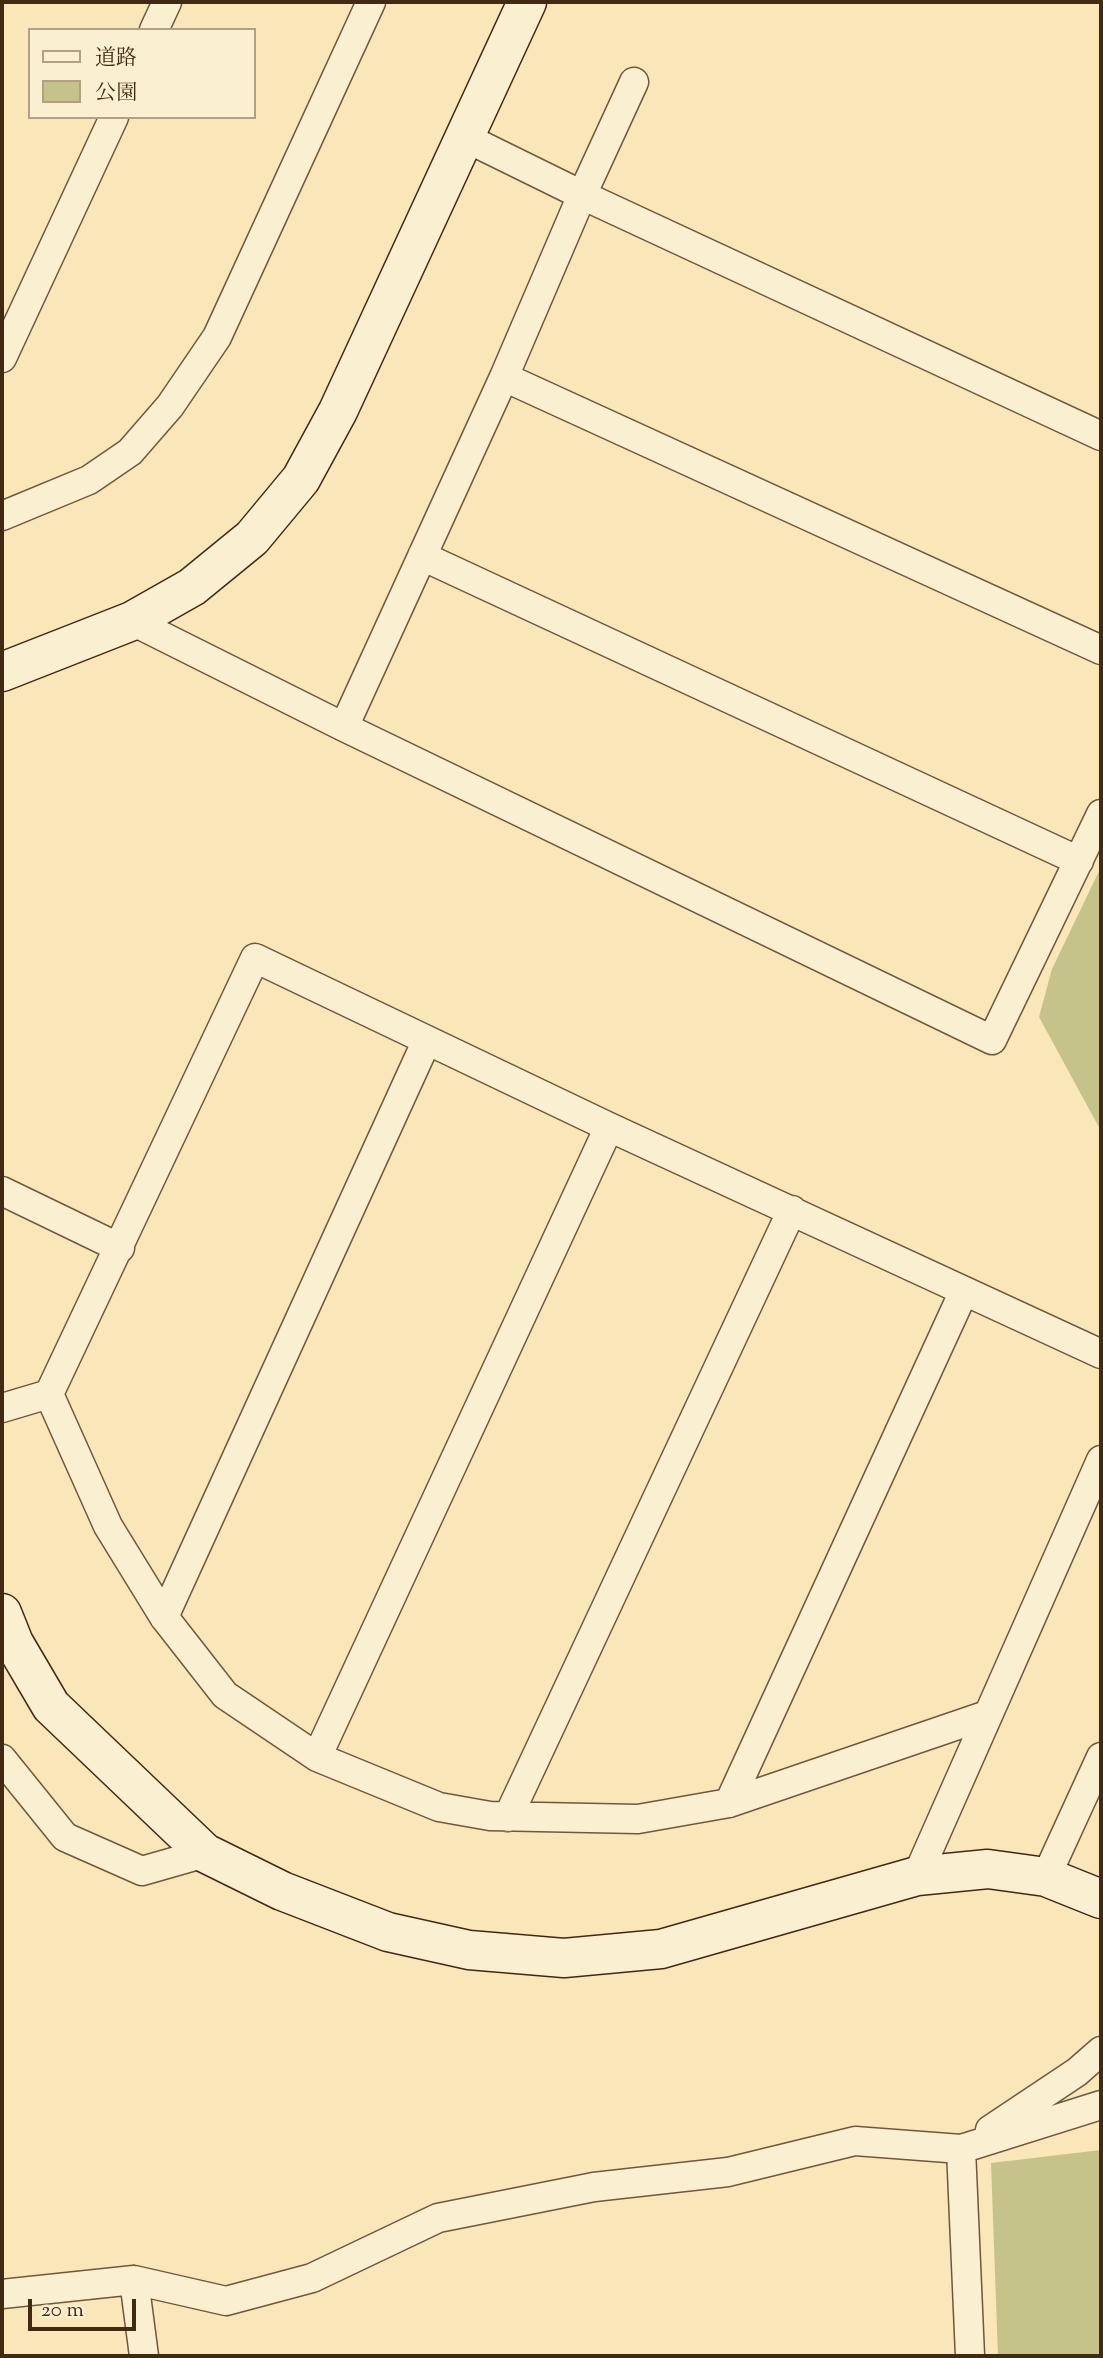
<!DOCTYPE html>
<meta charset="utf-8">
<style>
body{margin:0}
#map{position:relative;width:1103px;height:2358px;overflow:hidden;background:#f9e6b9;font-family:"Sorts Mill Goudy","Noto Serif JP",serif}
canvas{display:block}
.frame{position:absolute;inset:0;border:4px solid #412914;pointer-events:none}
.legend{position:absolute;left:28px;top:28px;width:228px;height:91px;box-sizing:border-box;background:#fbefd2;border:2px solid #b1a086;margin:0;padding:9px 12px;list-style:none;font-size:21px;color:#412914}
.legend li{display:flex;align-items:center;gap:14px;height:35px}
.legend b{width:35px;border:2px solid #b1a086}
.scale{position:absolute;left:28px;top:2299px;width:108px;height:32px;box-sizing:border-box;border:4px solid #412914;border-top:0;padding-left:9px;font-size:21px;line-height:24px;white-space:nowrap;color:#412914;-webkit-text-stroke:5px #fbefd2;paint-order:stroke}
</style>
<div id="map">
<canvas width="1103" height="2358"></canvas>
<div class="frame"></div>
<ul class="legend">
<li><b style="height:9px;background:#fbefd2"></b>道路</li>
<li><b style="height:19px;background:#c5c38a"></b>公園</li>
</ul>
<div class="scale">20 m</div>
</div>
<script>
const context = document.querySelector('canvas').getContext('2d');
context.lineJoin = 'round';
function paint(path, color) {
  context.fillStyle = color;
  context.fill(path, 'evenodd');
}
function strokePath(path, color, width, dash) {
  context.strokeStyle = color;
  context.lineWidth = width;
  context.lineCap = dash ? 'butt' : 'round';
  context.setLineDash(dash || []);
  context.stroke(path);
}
paint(new Path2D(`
 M1101,867V1131L1039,1017L1052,969Z
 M1101,2150V2356H998L991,2163Z`), '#c5c38a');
const street = new Path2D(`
 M154,30L167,2
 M464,137L582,195L634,82
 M2,358L114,117
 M504,377L1101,650
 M2,516L89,480L130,452L170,406L217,337L371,2
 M422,556L1079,861
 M132,621L344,727L992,1040L1101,814
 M344,727L504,377L582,195L1101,436
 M2,1191L120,1248
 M49,1394L108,1526L164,1617L225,1695L317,1757L439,1807L490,1816L638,1819L729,1803L987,1715
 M2,1408L49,1394L255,958L609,1127L1101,1354
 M164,1617L427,1040
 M317,1757L609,1127
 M2,1759L65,1837L142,1871L205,1853
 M729,1803L964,1291
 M508,1817L792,1210
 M917,1876L1101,1460
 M1046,1877L1101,1757
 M990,2130L1077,2072L1101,2051
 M961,2149L970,2356
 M134,2280L144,2356
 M2,2294L134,2280L226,2301L312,2278L438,2218L594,2187L728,2172L855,2141L961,2149L1101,2105`);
const secondary = new Path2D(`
 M2,672L132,621L192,587L252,538L301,479L338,411L527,2
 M2,1613L14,1643L51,1706L205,1853L282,1891L388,1932L469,1950L564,1958L661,1949L917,1876L988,1869L1046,1877L1101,1899`);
strokePath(street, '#6f583d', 31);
strokePath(secondary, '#412914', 41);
strokePath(street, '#fbefd2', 28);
strokePath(secondary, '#fbefd2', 38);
</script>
